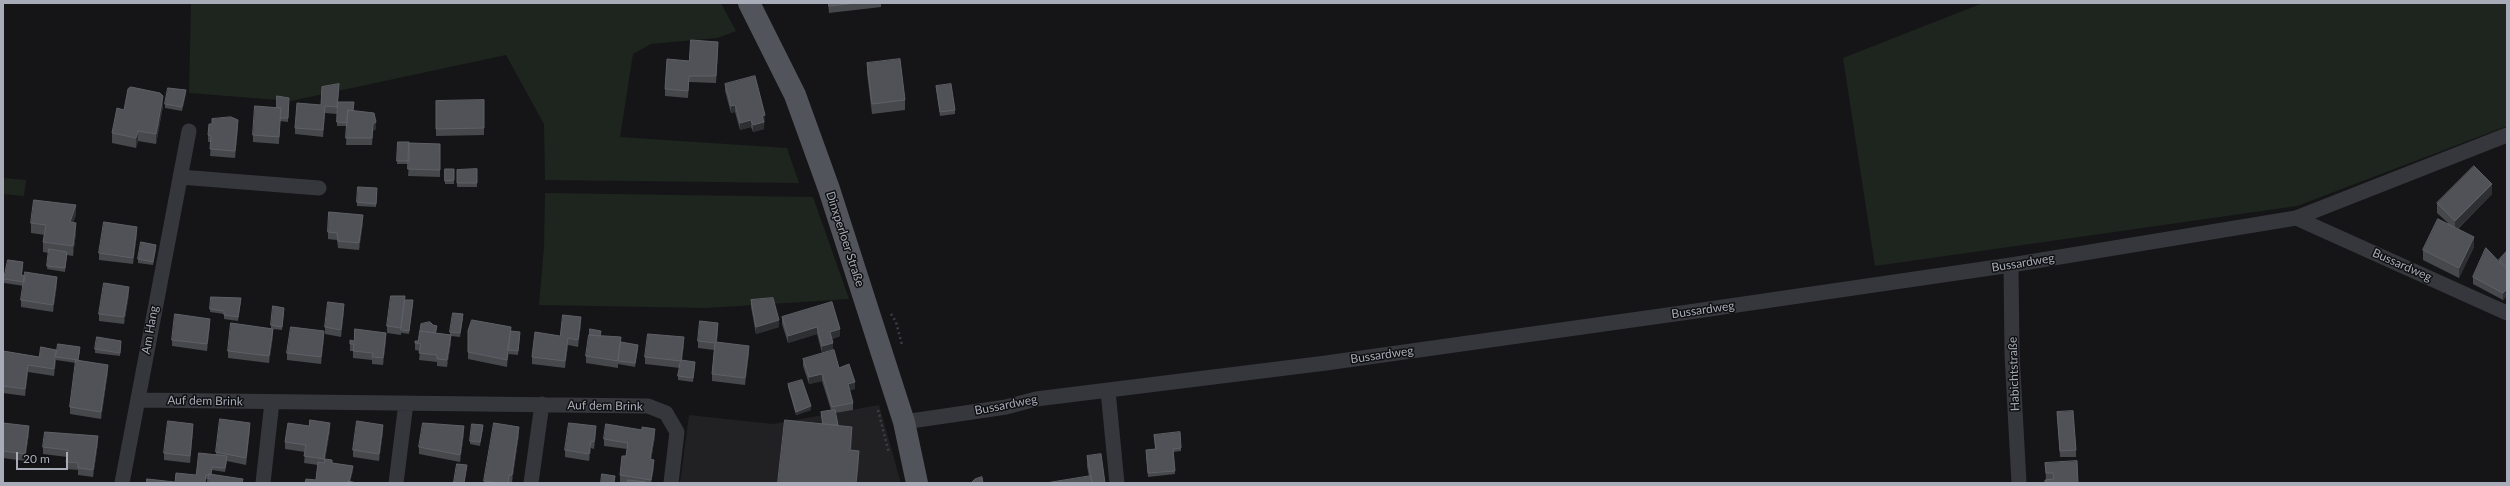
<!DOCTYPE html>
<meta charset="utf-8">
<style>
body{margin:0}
#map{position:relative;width:2510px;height:486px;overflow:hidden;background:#151517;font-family:Lato,sans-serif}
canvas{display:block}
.frame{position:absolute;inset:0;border:4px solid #a7acb8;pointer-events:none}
.scale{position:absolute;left:16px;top:452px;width:52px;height:18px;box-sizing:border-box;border:2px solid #a7acb8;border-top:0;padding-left:5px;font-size:12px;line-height:14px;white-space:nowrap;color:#a7acb8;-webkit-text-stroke:3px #101012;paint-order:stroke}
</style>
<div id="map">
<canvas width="2510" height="486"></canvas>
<div class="frame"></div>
<div class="scale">20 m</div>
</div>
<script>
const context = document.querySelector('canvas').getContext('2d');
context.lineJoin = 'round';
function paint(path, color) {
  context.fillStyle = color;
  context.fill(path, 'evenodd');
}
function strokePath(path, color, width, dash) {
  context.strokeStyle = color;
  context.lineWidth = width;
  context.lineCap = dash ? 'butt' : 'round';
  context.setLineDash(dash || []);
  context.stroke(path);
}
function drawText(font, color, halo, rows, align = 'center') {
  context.font = font + ' Lato,sans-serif';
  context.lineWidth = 3;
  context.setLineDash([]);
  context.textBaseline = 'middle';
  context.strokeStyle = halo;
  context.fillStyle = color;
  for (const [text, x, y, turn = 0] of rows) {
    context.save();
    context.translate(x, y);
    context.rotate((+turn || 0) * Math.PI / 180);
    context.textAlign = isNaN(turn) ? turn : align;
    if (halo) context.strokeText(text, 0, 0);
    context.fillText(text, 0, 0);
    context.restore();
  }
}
paint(new Path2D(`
 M879,405L901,483H680L689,415L773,424Z`), '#212124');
paint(new Path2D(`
 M191,3H721L736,31L717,38L651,44L633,54L620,137L787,148L799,183L545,180L544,124L506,55L291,101L189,93Z
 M1983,3H2507V126L2297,206L1875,266L1843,58Z
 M3,178L26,180L24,196L3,194Z
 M545,193L813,197L849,299L706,308L539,305L544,247Z`), '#1d251e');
strokePath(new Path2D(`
 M891,314L896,322L902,345
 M878,410L889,453`), '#3c3e43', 2.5, [2, 3]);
strokePath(new Path2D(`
 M180,177L319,188
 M2296,218L2507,313
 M2011,265L2012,354L2019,483
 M1108,391L1117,483
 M138,400L648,406L666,413L677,432L671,483
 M904,422L1006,407L1036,399L1326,363L1682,313L2011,265L2296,218L2507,135
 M122,483L189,131
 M263,483L272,402
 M396,483L406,403
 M531,483L542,404`), '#36373c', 15);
strokePath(new Path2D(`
 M749,3L795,95L829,189L904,422L917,483`), '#52545c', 22);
paint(new Path2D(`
 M828,3H881V7L829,13Z
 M718,49L716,83L689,82L688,98L665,96V89L689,61Z
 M867,63L905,100V110L872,114L867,73Z
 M725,84L765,122H764V129L753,132L751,127L740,130L735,112L731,113L725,91Z
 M936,86L955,110V114L940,116Z
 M339,91L338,102L354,111L376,129L373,131L372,145H346L347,126H337V114L325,113L323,137L295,134V128L321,105Z
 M186,93L182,111L165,108V104Z
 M289,98L288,122L280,121L279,144L253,142V135L277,107Z
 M484,100V135L436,136V101Z
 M163,106L156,144L138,141L136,148L112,143V133L124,110Z
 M238,127L235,158L210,156L211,142H208V135Z
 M398,142L409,143L440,144V177L408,176L409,164H397Z
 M445,169H454V184H445Z
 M477,169V187H457V170Z
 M377,192L376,207L357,206V202Z
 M2492,194L2458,229L2474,247L2459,278L2423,260V250L2448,223L2437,213V203Z
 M76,215L73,222L76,233L73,256L67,255L65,272L47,269L49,253L43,252V242L45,235L31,233V223Z
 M363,222L359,250L338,248L337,240L328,239V232Z
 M137,234L133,264L99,260V253Z
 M156,249L153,265L138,263V259Z
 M2507,251V296L2503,300L2473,284V277L2499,262V260Z
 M23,266L22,275L57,284L53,312L21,307V300L24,286L4,283V279Z
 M129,294L124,324L99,321V314Z
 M405,300L413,303L409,334L401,333V335L387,333V326Z
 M751,300L779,327L756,334L751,307Z
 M241,301L238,321L224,319V314L210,312V309Z
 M832,302L840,336L832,339L833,350L822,353L817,334L788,343L782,324V317Z
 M284,311L282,330L273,329V336L269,363L228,358V351L271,329V325Z
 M344,311L341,337L325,334V327Z
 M463,318L460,337L451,336V342L447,367L437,366V362L419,360L420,351L415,350V341H418L433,325L437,329L436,333L450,335V332Z
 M581,324L578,347L568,345L565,368L532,364V357L560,336Z
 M210,325L207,351L172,346V340Z
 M718,330L717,342L749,353L745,385L712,381V374L714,350L698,348V341Z
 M468,331H511L520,335L518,355L508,354V353L507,367L468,359Z
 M601,336L638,349L635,367L618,364V368L586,363V356Z
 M324,338L321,364L287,360V353Z
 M386,340L383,365L372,364V360L353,358V351H350V344L354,341Z
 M684,344L682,360L695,365L693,382L678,380V376L680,368L645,364V357Z
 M121,345L120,356L95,353V349Z
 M56,350L80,351L78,360L108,371L101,419L70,414V407L76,363L56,360L54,376L28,372L25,396L3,393V351L39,357Z
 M803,359L839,368L855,389L850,390L853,403V410L835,413L838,425L852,439L851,450L859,463L822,424L821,412L831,410L822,381L809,384L803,366Z
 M788,384L811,410L796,415L788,387Z
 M2057,412L2076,450V457H2060Z
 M3,423L29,433L25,461L3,458Z
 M483,428L480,446L470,444V441Z
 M250,429L246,465L227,461L225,472L212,470L211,475L243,483L206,479L175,482L196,475L216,455V452Z
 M330,430L325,459L332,463L353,470L350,482L316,480L318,465L304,463L305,452L285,449V442Z
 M193,431L190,463L164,460V453Z
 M383,432L379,461L353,457V450Z
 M464,433L460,462L419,454V447Z
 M596,433L594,449L591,448L589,461L565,457V450Z
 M519,434L512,482H509V483H484V481Z
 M1154,435L1181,448V451L1173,452L1175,474L1148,477L1146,453L1155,449Z
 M655,436L651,460L654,467L651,483H626L620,482V475L626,456L627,449L604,446V439Z
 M98,443L93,477L78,475V470L66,469L67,457L43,454V447Z
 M1087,456L1105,483L1089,477L1087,466Z
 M2045,463L2078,483L2046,480Z`), '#46484c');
paint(new Path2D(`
 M718,42V49L716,83V76Z
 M186,90V93L182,111V107Z
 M163,96V106L156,144V134Z
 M735,105V112L731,113V106Z
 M325,106V113L323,137V130Z
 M765,115L764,129L753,132V125L762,116Z
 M238,120V127L235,158V151Z
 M751,120V127L740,130V123Z
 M376,122V129L373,131L372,145L373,124Z
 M138,131V141L136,148V138Z
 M2492,184V194L2455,231V221Z
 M76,205V215L70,232V222Z
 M363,215V222L359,250V243Z
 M76,223V233L73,256V246Z
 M137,227V234L133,264V258Z
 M2474,237V247L2459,278V268Z
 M156,245V249L153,265V262Z
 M57,277V284L53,312V305Z
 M129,287V294L124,324V317Z
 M2507,289V296L2503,300V293Z
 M344,304V311L341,337V330Z
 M581,317V324L578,347V340Z
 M210,319V325L207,351V344Z
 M779,320V327L756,334V327Z
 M718,323V330L716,349V342Z
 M511,327V334L507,367V360Z
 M817,327V334L788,343V336Z
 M273,329V336L269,363V356Z
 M840,329V336L830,339V332Z
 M324,331V338L321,364V357Z
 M386,333V340L383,365V358Z
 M451,335V342L447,367V360Z
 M684,337V344L681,368V361Z
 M568,338V345L565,368V361Z
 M833,343V350L822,353V346Z
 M749,346V353L745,385V378Z
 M56,350V360L54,376V369Z
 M28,365V372L25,396V389Z
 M108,365V371L101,419V412Z
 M822,374V381L809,384V377Z
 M855,382V389L848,391V384Z
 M811,406V410L796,415V412Z
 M250,423V429L246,465V458Z
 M330,423V430L324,466V459Z
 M193,424V431L190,463V456Z
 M383,425V432L379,461V454Z
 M29,426V433L25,461V454Z
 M464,426V433L460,462V455Z
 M596,426V433L594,449V442Z
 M519,427V434L512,482V475Z
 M852,427V439L850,462V450Z
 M655,429V436L650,466V459Z
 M98,436V443L93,477V470Z
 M591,441V448L589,461V454Z
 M859,451V463L857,483H856Z
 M654,460V467L651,483V480Z
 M353,466V470L350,483H349Z`), '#2e2f32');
const building = new Path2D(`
 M829,3H856L829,6Z
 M691,40L718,42L716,76H689L688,91L665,89L667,59L689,61Z
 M900,59L905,100L872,104L867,63Z
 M755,76L765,115L762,116L764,122L753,125L751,120L740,123L735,105L731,106L725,84Z
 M339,84L337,107L325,106L323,130L295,128L297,103L321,105L322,87Z
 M951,84L955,110L940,112L936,86Z
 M131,87L160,93L163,96L156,134L138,131L136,138L112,133L117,108L124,110L128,89Z
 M168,88L186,90L182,107L165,104Z
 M277,96L289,98L288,118H280L281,108L277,107Z
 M484,100V128L436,129V101Z
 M338,102H354L353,111L348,110L347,123L337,122Z
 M255,106L281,108L279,137L253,135Z
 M348,110L374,113L376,122L373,124L372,138H346Z
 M231,117L238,120L235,151L210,149L211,136L208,135L209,124H212V119Z
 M398,142H409V161H397Z
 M409,143L440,144V170L408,169Z
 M2474,166L2492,184L2455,221L2437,203Z
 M445,169H454V180L445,181Z
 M477,169V183H457V170Z
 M358,187L377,188L376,204L357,202Z
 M34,200L76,205L70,222L76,223L73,246L43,242L46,225L31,223Z
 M329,212L363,215L359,243L338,241L337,233L328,232Z
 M2438,219L2474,237L2459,268L2423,250Z
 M104,222L137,227L133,258L99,253Z
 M141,242L156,245L153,262L138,259Z
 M2486,248L2507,270V289L2503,293L2473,277Z
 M49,249L67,252L65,268L47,266Z
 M2507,251V268L2499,260Z
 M8,260L23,262L21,275L25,276L24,282L4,279Z
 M25,272L57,277L53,305L21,300Z
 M104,283L129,287L124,317L99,314Z
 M391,296H405L401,328L387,326Z
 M211,297L241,298L238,317L224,315V311L210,309Z
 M773,298L779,320L756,327L751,300Z
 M405,300H413L409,331L401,330Z
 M328,302L344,304L341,330L325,327Z
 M832,302L840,329L830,332L833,343L822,346L817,327L788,336L782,317Z
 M273,306L284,308L282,327L271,325Z
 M453,313L463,314L460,333L450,332Z
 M175,314L210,319L207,344L172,340Z
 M563,315L581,317L578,340L568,338L565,361L532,357L535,332L560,336Z
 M472,320L511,327L507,360L468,352V331Z
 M700,321L718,323L716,342L749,346L745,378L712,374L715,343L698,341Z
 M430,322L433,325L437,326L435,333L420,331L421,324Z
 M231,323L273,329L269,356L228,351Z
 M291,327L324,331L321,357L287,353Z
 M355,329L386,333L383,358L372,357L373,353L353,351L354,344H350V340L354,341Z
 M590,329L601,331L600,336L590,335Z
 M420,331L451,335L447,360L437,359V355L419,353L421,344L415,343V341H418Z
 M511,331L520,332L518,351L508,350Z
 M648,334L684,337L681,361L645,357Z
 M589,335L621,337L618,361L586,356Z
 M97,337L121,341L120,353L95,349Z
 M621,342L638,345L635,363L618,361Z
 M58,344L80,347L78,360L56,357Z
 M41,347L56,350L54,369L28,365L25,389L3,386V351L39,357Z
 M834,350L839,368L849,364L855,382L848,384L853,403L832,407L822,374L809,377L803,359Z
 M76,360L108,365L101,412L70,407Z
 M681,360L695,362L693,378L678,376Z
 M802,380L811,406L796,412L788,384Z
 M835,410L838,425L823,424L821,412Z
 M2073,411L2076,450L2060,451L2057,412Z
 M220,419L250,423L246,458L216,452Z
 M310,420L330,423L324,459L304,456L306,445L285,442L288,423L309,426Z
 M785,420L852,427L850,450L859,451L856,483H778Z
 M168,421L193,424L190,456L164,453Z
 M357,421L383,425L379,454L353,450Z
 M3,423L29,426L25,454L3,451Z
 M423,423L464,426L460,455L419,447Z
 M494,423L519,427L512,475H509L508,483H500L484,481Z
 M569,423L596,426L594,442L591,441L589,454L565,450Z
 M472,424L483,425L480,442L470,441Z
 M606,424L642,430V427L655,429L650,459L654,460L651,480L620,475L622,456H626L628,443L604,439Z
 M45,432L98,436L93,470L78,468V463L66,462L68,450L43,447Z
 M1180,432L1181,448L1173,449L1175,471L1148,473L1146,450L1156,449L1154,435Z
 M199,453L227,456L225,468L212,467L211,474H209V476L206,475L205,483H175L176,473L196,475Z
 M1101,454L1105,483H1092L1087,456Z
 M325,459L332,460V463L353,466L349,482L348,481V483H305L306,479L316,480L318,462L324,463Z
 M2077,461L2078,483H2045V480L2054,479L2053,473H2046L2045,463Z
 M457,464L467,465L464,483L454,482Z
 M209,474L243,479L242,483H208Z
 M602,474L615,476L614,483H601Z
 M1091,476L1092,483H1046Z
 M982,477L983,483H971L975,479Z
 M147,479L175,482V483H147Z
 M628,480L646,482V483H627Z
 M348,481L357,483H348Z`);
paint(building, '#515258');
strokePath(building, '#5e6067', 1);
drawText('12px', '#a7acb8', '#101012', [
 ["Dinxperloer Straße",845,239,72],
 ["Bussardweg",2023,263,-9],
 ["Bussardweg",2402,265,24],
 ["Bussardweg",1703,310,-8],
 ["Am Hang",150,330,-80],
 ["Bussardweg",1382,355,-8],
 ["Habichtstraße",2014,374,-92],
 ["Auf dem Brink",205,401,1],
 ["Bussardweg",1006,405,-11],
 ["Auf dem Brink",605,406,1]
]);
</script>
